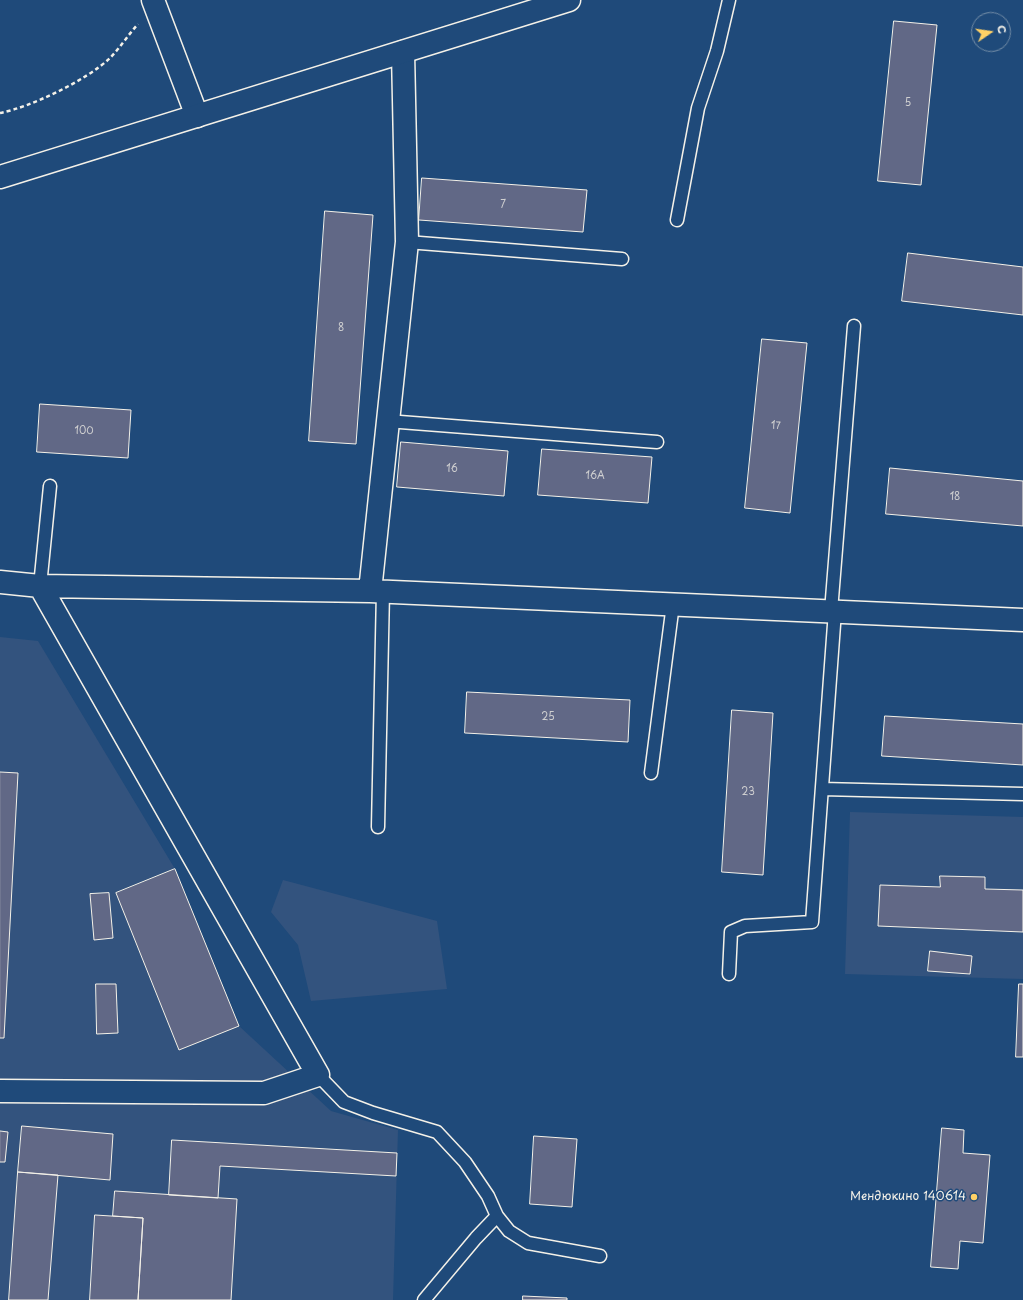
<!DOCTYPE html>
<meta charset="utf-8">
<style>
body{margin:0}
#map{position:relative;width:1023px;height:1300px;overflow:hidden;background:#1f4a7a;font-family:"Playpen Sans",sans-serif}
canvas{display:block}
.north{position:absolute;left:971px;top:12px;width:40px;height:40px;box-sizing:border-box;background:#1f4a7a;border:1px solid #748da6;border-radius:50%;rotate:77deg;font-size:11px;font-weight:700;line-height:16px;text-align:center;color:#f4f1e8}
.north::after{content:'';display:block;margin:auto;width:14px;height:18px;background:#ffd166;clip-path:polygon(50% 0,100% 100%,50% 72%,0 100%)}
</style>
<div id="map">
<canvas width="1023" height="1300"></canvas>
<div class="north">С</div>
</div>
<script>
const context = document.querySelector('canvas').getContext('2d');
context.lineJoin = 'round';
function paint(path, color) {
  context.fillStyle = color;
  context.fill(path, 'evenodd');
}
function strokePath(path, color, width, dash) {
  context.strokeStyle = color;
  context.lineWidth = width;
  context.lineCap = dash ? 'butt' : 'round';
  context.setLineDash(dash || []);
  context.stroke(path);
}
function drawText(font, color, halo, rows, align = 'center') {
  context.font = font + ' "Playpen Sans",sans-serif';
  context.lineWidth = 3;
  context.setLineDash([]);
  context.textBaseline = 'middle';
  context.strokeStyle = halo;
  context.fillStyle = color;
  for (const [text, x, y, turn = 0] of rows) {
    context.save();
    context.translate(x, y);
    context.rotate((+turn || 0) * Math.PI / 180);
    context.textAlign = isNaN(turn) ? turn : align;
    if (halo) context.strokeText(text, 0, 0);
    context.fillText(text, 0, 0);
    context.restore();
  }
}
paint(new Path2D(`
 M0,637L38,641L175,869L239,1026L331,1111L398,1130L393,1300H0Z
 M850,812L1023,817V979L845,974Z
 M283,880L437,921L447,989L311,1001L298,945L271,912Z`), '#33537e');
const building = new Path2D(`
 M894,21L937,25L921,185L878,181Z
 M422,178L587,190L583,232L419,220Z
 M325,211L373,215L356,444L309,441Z
 M908,253L1023,267V315L902,301Z
 M762,339L807,343L790,513L745,508Z
 M40,404L131,410L128,458L37,452Z
 M401,442L508,451L504,496L397,487Z
 M542,449L652,457L648,503L538,495Z
 M890,468L1023,481V526L886,514Z
 M467,692L630,700L628,742L465,733Z
 M732,710L773,713L763,875L722,872Z
 M885,716L1023,724V765L882,756Z
 M0,772L18,773L4,1038H0Z
 M175,869L239,1026L179,1050L116,893Z
 M940,876L985,877V889L1023,890V932L878,926L880,885L940,887Z
 M109,893L113,938L94,940L90,894Z
 M930,951L972,956L970,974L928,971Z
 M96,984H116L118,1033L97,1034Z
 M1019,984H1023V1057H1016Z
 M22,1126L113,1134L110,1180L18,1172Z
 M942,1128L964,1130L963,1153L990,1155L983,1243L960,1241L958,1269L931,1267Z
 M0,1131L8,1132L5,1162H0Z
 M534,1136L577,1139L572,1207L530,1204Z
 M172,1140L397,1153L396,1176L220,1166L218,1198L169,1195Z
 M18,1172L58,1175L48,1300H9Z
 M115,1191L237,1199L231,1300H138L143,1218L113,1216Z
 M95,1215L143,1218L138,1300H90Z
 M523,1296L567,1298V1300H523Z`);
paint(building, '#616886');
strokePath(building, '#f4f1e8', 1);
const lane = new Path2D(`
 M677,220L698,108L717,51L729,0
 M407,242L622,259
 M387,421L657,442
 M40,586L50,486
 M831,611L854,326
 M651,773L673,604
 M822,789L1023,794
 M378,827L383,591
 M729,974L731,932L745,926L812,922L835,611
 M318,1075L344,1102L373,1113L437,1132L465,1162L488,1196L497,1216L509,1231L528,1243L600,1256
 M424,1300L476,1238L497,1216`);
const street = new Path2D(`
 M153,0L197,116
 M0,582L40,586L370,591L1023,620
 M370,591L407,242L403,52
 M0,1091L264,1093L318,1075L40,586`);
const secondary = new Path2D(`
 M0,177L569,0`);
strokePath(lane, '#f4f1e8', 15);
strokePath(street, '#f4f1e8', 25);
strokePath(secondary, '#f4f1e8', 25);
strokePath(new Path2D(`
 M0,113C31,107 87,80 110,58C120,48 128,35 138,24`), '#f4f1e8', 2.5, [4, 3]);
strokePath(lane, '#1f4a7a', 12);
strokePath(street, '#1f4a7a', 22);
strokePath(secondary, '#1f4a7a', 22);
for (const [x, y, r, color] of [
 [974,1197,4,"#ffd166"]
]) {
  const dot = new Path2D();
  dot.arc(x, y, r, 0, 2 * Math.PI);
  context.fillStyle = color;
  context.fill(dot);
  strokePath(dot, '#1f4a7a', 1.5);
}
drawText('10px', '#cfcfd0', null, [
 ["5",908,103],
 ["7",503,205],
 ["8",341,328],
 ["17",776,426],
 ["100",84,431],
 ["16",452,469],
 ["16А",595,476],
 ["18",955,497],
 ["25",548,717],
 ["23",748,792]
]);
drawText('12px', '#f4f1e8', '#1f4a7a', [
 ["Мендюкино 140614",966,1197]
], 'right');
</script>
